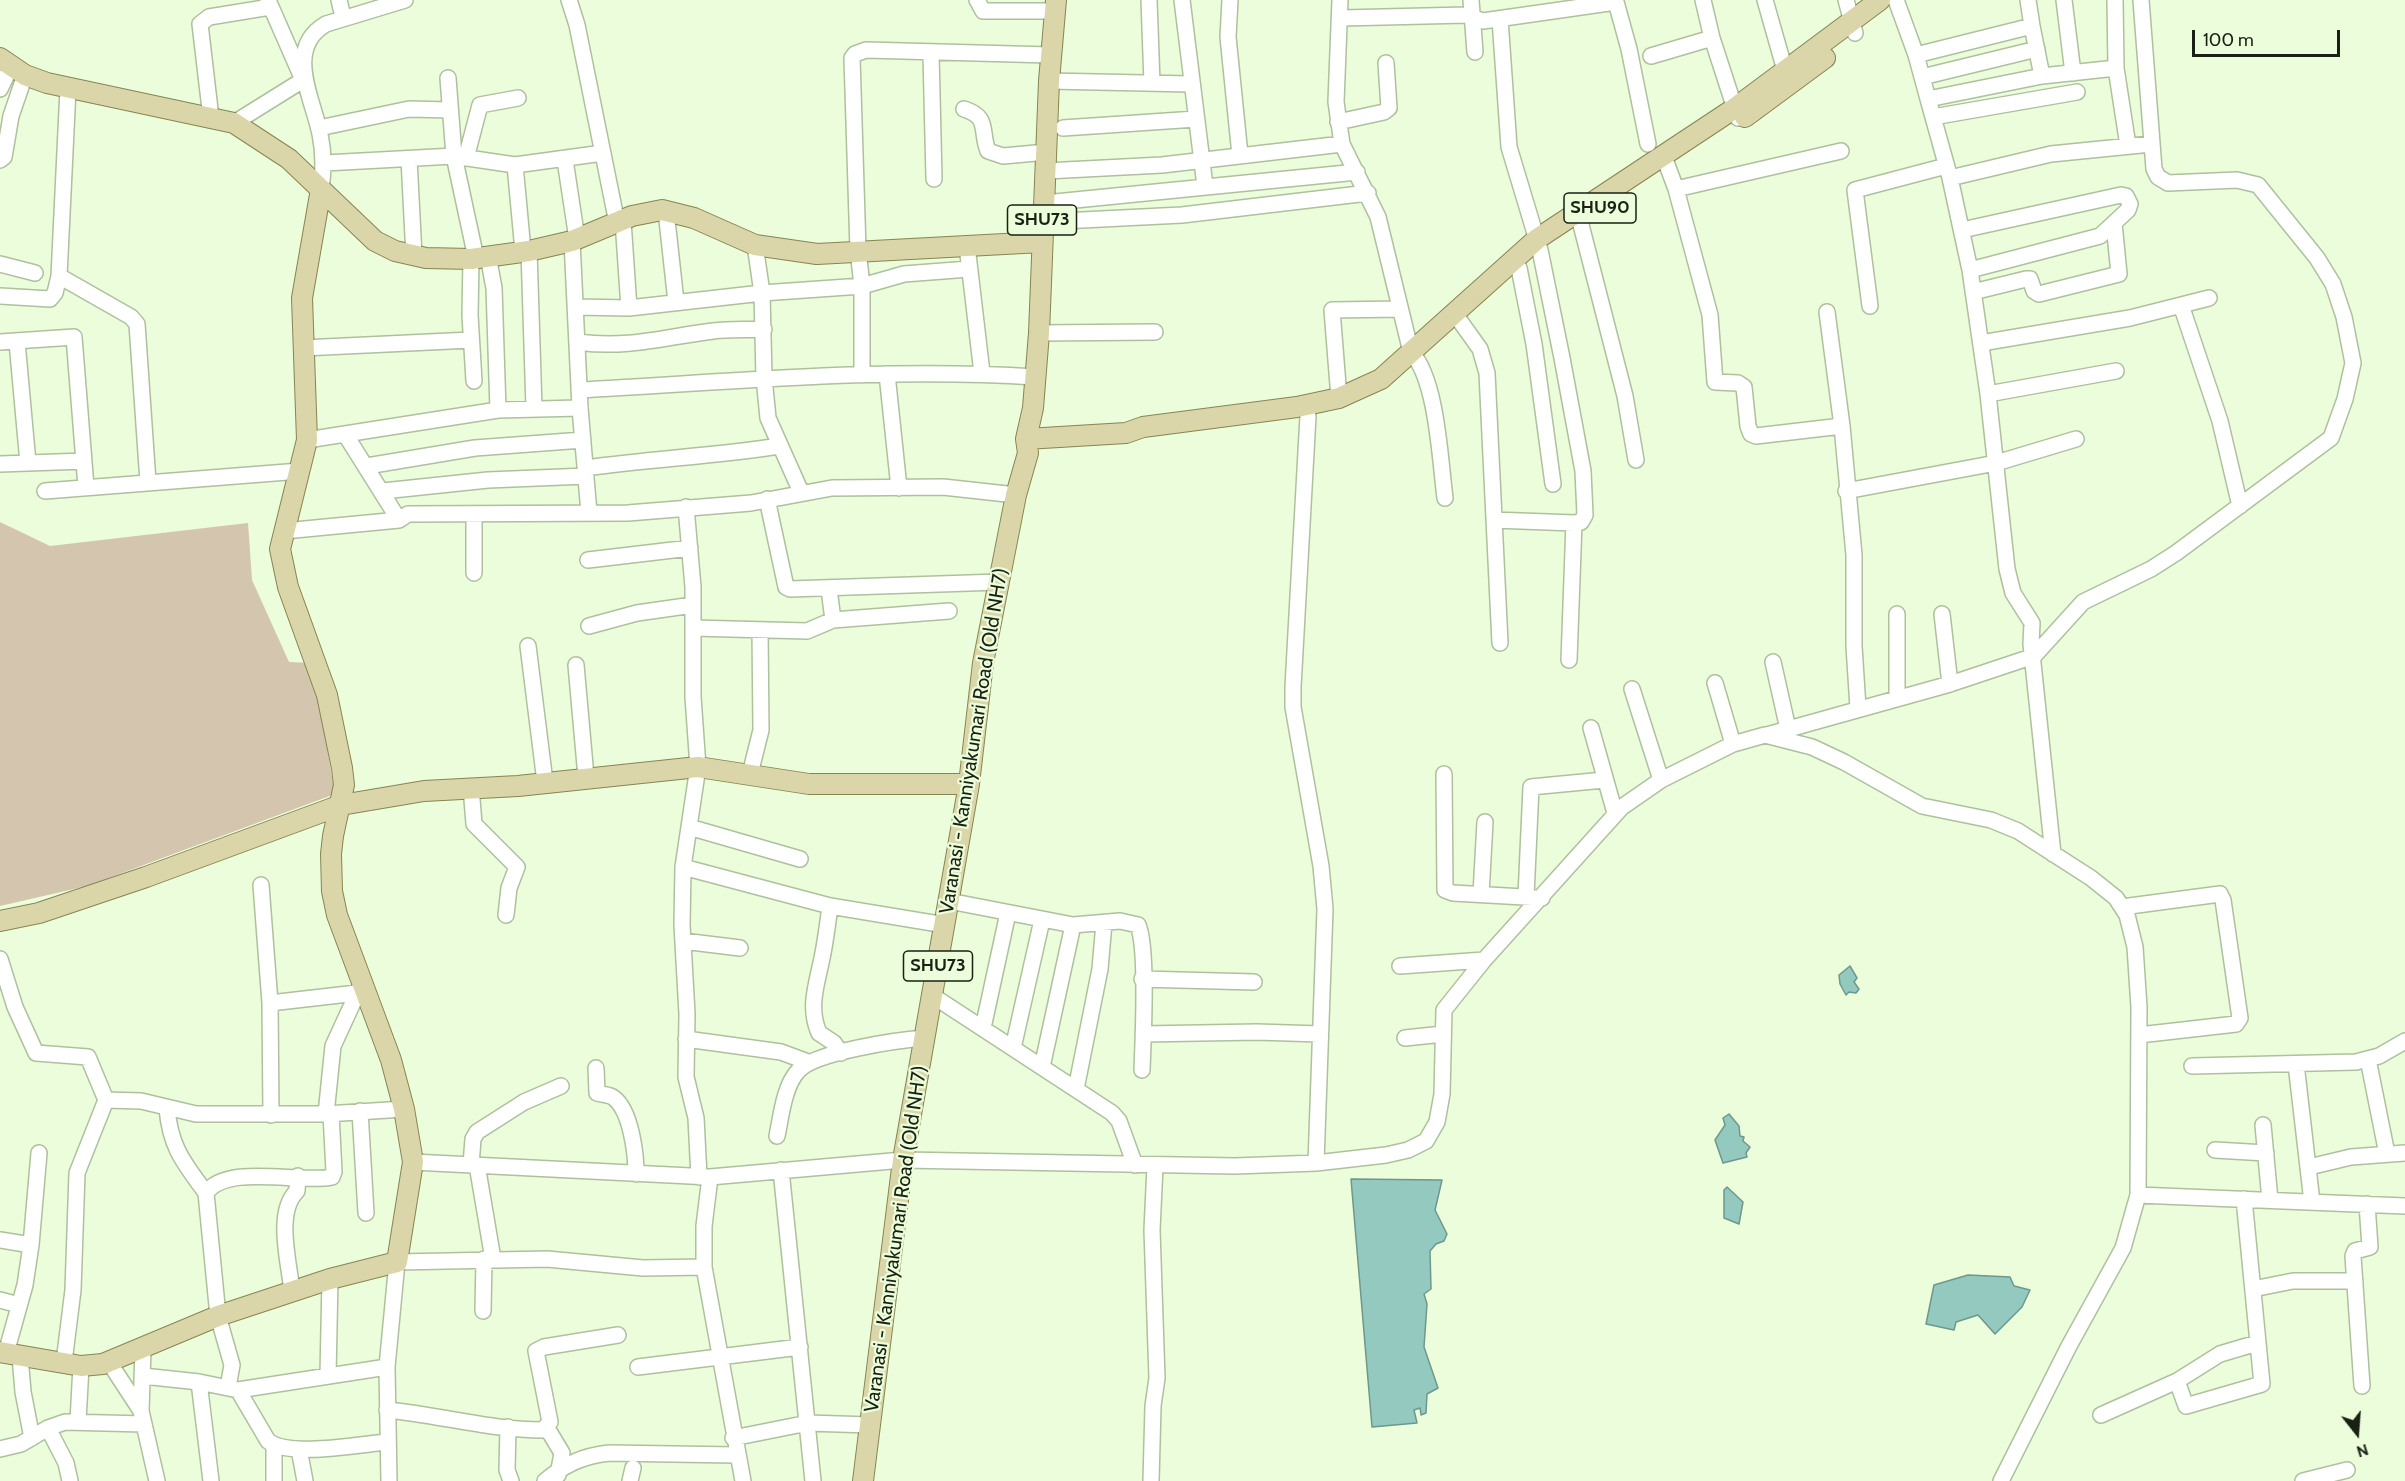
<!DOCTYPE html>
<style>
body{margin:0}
#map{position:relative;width:2405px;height:1481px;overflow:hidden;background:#ebfdda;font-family:Cabin,sans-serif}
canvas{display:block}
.north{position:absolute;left:2327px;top:1403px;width:60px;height:60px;-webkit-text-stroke:4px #ebfdda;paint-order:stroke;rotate:163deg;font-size:16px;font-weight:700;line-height:24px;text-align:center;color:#1a2114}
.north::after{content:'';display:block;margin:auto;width:21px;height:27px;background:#1a2114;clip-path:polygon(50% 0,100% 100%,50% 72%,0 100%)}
.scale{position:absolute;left:2192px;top:30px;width:148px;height:27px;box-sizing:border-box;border:3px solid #1a2114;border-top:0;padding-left:8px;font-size:18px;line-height:21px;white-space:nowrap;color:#1a2114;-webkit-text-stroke:4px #ebfdda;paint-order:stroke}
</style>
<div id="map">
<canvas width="2405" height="1481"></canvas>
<div class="north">N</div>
<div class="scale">100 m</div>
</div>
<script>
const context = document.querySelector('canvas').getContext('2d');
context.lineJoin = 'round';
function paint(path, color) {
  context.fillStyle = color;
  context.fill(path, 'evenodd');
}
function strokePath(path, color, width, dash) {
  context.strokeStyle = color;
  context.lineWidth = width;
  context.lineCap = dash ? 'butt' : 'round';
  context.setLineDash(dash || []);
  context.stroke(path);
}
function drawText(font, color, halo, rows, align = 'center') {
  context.font = font + ' Cabin,sans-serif';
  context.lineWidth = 4.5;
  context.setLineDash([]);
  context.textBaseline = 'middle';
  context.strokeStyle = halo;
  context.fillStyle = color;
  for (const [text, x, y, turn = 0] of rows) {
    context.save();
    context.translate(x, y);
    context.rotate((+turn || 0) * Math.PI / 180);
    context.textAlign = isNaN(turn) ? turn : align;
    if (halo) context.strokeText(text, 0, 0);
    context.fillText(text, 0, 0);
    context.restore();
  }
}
paint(new Path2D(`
 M0,522L50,546L248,523L252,580L289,662L312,663L335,794L87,886L0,906Z`), '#d4c5ae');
const water = new Path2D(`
 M1850,966L1857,978L1854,982L1859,989L1856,993L1849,992L1846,995L1840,984L1839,975Z
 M1729,1114L1739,1126L1740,1136L1744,1137L1743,1141L1750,1147L1746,1153L1747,1157L1723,1163L1715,1140L1725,1125L1723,1118Z
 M1351,1179L1442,1180L1435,1210L1447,1234L1444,1241L1436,1244L1430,1251L1431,1289L1424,1294L1427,1304L1424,1347L1438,1388L1427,1394L1426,1413L1421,1415L1420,1408L1414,1410L1417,1423L1372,1427Z
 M1727,1187L1743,1202L1739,1224L1724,1218V1190Z
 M1968,1275L2010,1277L2014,1286L2030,1290L2022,1307L1995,1334L1978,1315L1956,1322L1954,1330L1926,1324L1934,1285Z`);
paint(water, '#94c9bf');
strokePath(water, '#6f978c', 1.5);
const minor = new Path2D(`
 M339,0L343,17
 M569,0L577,25L617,223
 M977,0L983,11H1054
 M1149,0L1152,83
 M1182,0L1205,186
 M1230,0L1228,37L1240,155
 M1340,0L1336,102L1342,144L1378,217L1411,352C1437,379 1440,460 1445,498
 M1471,0L1475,52
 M1703,0L1712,38L1738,118
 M1765,0L1788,81
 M1846,0L1855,33
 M1896,0L1916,55
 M2064,0L2073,73
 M2115,0L2116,68L2042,76L1928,99L1950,178L2051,154L2151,144
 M1616,2L1629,49L1648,144
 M1342,18L1466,15L1483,21L1616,2L1615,0
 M2032,26L2042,76
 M931,54L934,179
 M1651,56L1712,38
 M2116,68L2128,146
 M1922,77L2037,49
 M448,78L454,156L476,258
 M1049,81L1191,84
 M0,89L11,66
 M68,89L59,276L131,317L137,324L148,482
 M1928,99L1916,55L2032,26L2028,0
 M964,109C990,117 980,131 988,151L1003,156L1047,152
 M1933,117L2077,92
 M211,118L200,24L209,17L270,7
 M1338,122L1384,112L1389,108L1386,63
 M234,123L303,80L268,0
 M319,128L409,109L450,110
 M1063,128L1196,119
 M1663,154L1676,189L1710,315L1715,382L1738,383L1744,387L1748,426L1751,434L1756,436L1842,426
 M466,158L480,105L518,98
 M409,159L414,256
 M0,160L4,157L11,116L25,75
 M565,160L577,239
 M325,163L454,156L515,165L603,153
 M515,165L523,251
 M1046,171L1162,165L1342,144
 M1950,178L1970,270L1988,394L2007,569L2013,593L2032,623L2031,644L2053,854
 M321,189C324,169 324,153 320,134C313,99 284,48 326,24L405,0
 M1676,189L1841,151
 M1045,203L1357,172
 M666,211L676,302
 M623,221L629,308
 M1580,221L1625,396L1636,460
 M1042,222L1182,215L1368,193
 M1962,230L2121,195L2126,196L2130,204L2128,210L2100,236L1970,270
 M572,241L580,408L589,513
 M755,245L762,293L764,378L768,418L801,492
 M967,246L982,373
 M529,251L534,408
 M488,256L494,288L498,410
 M471,259L470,315L474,381
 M0,264L35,273
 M1519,268L1534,344L1553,484
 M1973,292L2026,279H2030L2034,291L2039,294L2119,274L2114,223
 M0,296L50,299L55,293L59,276
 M2181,305L2220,421L2240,506
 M1870,306L1855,190L1946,166
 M577,307L629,308L762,293L862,286L904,274L969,269
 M1827,312L1842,426L1854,555V646L1858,708
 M1460,321L1480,349L1487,373L1500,643
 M1039,333L1155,332
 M0,342L74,337L86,487
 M17,342L28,463
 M578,342C627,349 665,337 713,331C730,329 747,330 764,329
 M1981,343L2130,318L2209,298
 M303,348L471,340
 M887,374L899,488
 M862,375V286L858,250L852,58L855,54L866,50L1050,55
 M580,390C731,382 883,367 1035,377
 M1988,394L2116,371
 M1339,398L1332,310L1400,309
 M1308,416L1293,687V707L1321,866L1325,909L1316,1163
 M345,434L399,520
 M307,440L498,410L580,408
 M0,464L84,461
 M367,466L475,448L583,440
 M586,468C650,459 715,456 780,446
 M45,491L300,471
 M383,491L488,480L586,476
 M1846,491L1996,463L2076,439
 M767,499L786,587L790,589L999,582
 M686,507L693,587V697L698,767L683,867L682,925L687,1014L686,1077L696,1118L699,1177
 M1494,520L1574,523L1581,522L1585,515L1583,471L1562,358L1540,250L1509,147L1500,19
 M284,531L399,520L408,514L628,513L751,503L832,488L943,487L1016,495
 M588,560L690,548
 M474,573V514
 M829,589L833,620
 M1897,614V698
 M1942,614L1950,684
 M589,626L637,613L693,605
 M693,628L807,631L833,620L949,611
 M528,646L545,782
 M1569,660L1574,523
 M1773,662L1788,729
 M576,665L586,777
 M1715,683L1733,744
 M1632,689L1661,780
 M1591,728L1615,813
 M1767,735L1950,684L2034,656L2083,602L2151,569L2176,553L2331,438L2345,399L2353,363L2344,317L2333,284L2317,258L2258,185L2237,180L2168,183L2158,177L2154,169L2141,0
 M750,774L761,730L760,630
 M1444,774L1445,890L1453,893L1542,898
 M471,787L474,824L517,867L509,888L506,915
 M689,827L800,859
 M683,867L830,906L945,925
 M261,885L270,1003L271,1115
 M1481,894L1485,822
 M1526,896L1531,787L1604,780
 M949,901L1073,925L1120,921L1138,925C1148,949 1143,1040 1142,1070
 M830,906C828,921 826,938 823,953C818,981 807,1006 819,1033L834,1043L841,1053
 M2122,907L2220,894L2223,900L2240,1018L2236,1024L2139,1035
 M683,941L740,948
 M0,959L15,1007L36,1053L88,1057L106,1100L141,1101L196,1114H326L404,1109
 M1400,966L1484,960
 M1142,979L1254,982
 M933,996L1112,1113L1119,1121L1135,1165
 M270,1003L357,993
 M983,1028L1008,913
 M1143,1034L1257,1032L1320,1034
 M1405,1038L1443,1034
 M686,1039L781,1052L808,1062
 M1013,1048L1042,920
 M2368,1059L2387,1154
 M2296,1064L2312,1202
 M2192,1066L2356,1062L2379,1056L2405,1041
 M1042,1067L1073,925
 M596,1068L597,1093C602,1095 609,1094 614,1098C631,1111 636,1154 636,1174
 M1076,1089L1100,969L1104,923
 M167,1108C170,1147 184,1163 206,1193
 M360,1111L366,1213
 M326,1114L333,1046L362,983
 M2263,1125L2270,1200
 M777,1136C781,1117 784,1086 798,1071C814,1052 898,1040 925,1038
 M2215,1150L2266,1153
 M413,1162L710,1177L903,1160L1235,1166L1316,1163L1386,1155L1408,1150L1426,1141L1437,1122L1442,1094L1444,1010L1484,960L1622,807L1661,780L1733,744L1765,735L1812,747L1844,762L1922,806L1991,820L2018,831L2091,878L2116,898L2127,915L2135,947L2139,1007L2138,1195L2405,1206
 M471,1165L473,1139L477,1132L524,1102L561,1086
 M477,1165L493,1259
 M2309,1167L2351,1157L2405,1153
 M781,1170L813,1481
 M710,1177L704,1226V1267L743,1481
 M0,1240L31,1245
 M2253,1289L2293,1281H2355
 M292,1291C289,1262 275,1212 297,1191L298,1176
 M0,1300L19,1305
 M483,1311L484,1259
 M143,1349L141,1411L157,1481
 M6,1353L25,1285L31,1245L39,1153
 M20,1356L23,1392L32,1438
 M64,1362L73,1290L77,1173L106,1100
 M109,1362L141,1411
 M638,1367L800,1347
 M328,1375L330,1279
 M143,1376L199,1382L238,1390L268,1441C290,1458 360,1444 388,1442
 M2177,1381L2186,1406L2262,1384L2244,1199
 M199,1382L211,1481
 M2362,1386L2353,1256L2355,1251L2370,1247L2367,1204
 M228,1387L232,1365L218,1316L206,1193C227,1163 300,1184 332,1177L334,1172L331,1114
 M238,1390L387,1367
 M387,1410C439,1415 491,1430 543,1430L550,1422L536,1351L544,1347L618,1335
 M2101,1415L2177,1381L2220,1354L2257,1343
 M78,1421L81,1366
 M508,1427L507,1470L511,1481
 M48,1428L66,1463L70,1481
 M547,1428L562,1453L558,1475
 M733,1438L808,1423L870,1425
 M274,1446V1481
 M0,1449L21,1444L48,1428L65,1422L144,1424
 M299,1449L305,1481
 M389,1481L387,1367L397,1262L547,1259L643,1268L704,1267
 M545,1481C565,1464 583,1456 609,1453L736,1455
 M630,1481L633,1468
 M1151,1481L1153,1406L1157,1378L1152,1230L1155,1166
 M2001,1481L2069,1346L2123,1248L2138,1195
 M2303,1481L2347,1470`);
const major = new Path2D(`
 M0,58L25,75L47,83L234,123L289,159L375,241L395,251L426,258L471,259L529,251L572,241L632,216L662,210L694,218L755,245L817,254L1042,242
 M1745,117L1825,58
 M1026,439L1126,433L1143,427L1297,407L1339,398L1381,379L1537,239L1735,108L1880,0
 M0,921L39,913L146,877L341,805L424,791L518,786L698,767L809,784H969
 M0,1352L81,1366L103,1364L218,1316L330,1279L397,1262L413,1162L404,1109L391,1060L337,915L332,891L331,854L333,836L344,785L342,768L327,695L288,587L280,549L307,440L302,298L321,189
 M863,1481L903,1160L969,784L983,663L1016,495L1028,453L1026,439L1033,408L1039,333L1049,81L1056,0`);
strokePath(minor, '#aec09e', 18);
strokePath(major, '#878550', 22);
strokePath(minor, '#fff', 15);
strokePath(major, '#dad6aa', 20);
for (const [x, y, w] of [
 [1600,208,72],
 [1042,220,69],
 [938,966,69]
]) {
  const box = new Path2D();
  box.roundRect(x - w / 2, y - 15, w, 30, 4.5);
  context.fillStyle = '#ebfdda';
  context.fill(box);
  strokePath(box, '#1a2114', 1.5);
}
drawText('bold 18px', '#1a2114', null, [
 ["SHU90",1600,208],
 ["SHU73",1042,220],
 ["SHU73",938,966]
]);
drawText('20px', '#1a2114', '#ebfdda', [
 ["Varanasi - Kanniyakumari Road (Old NH7)",974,741,-81],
 ["Varanasi - Kanniyakumari Road (Old NH7)",896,1239,-82]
]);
</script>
